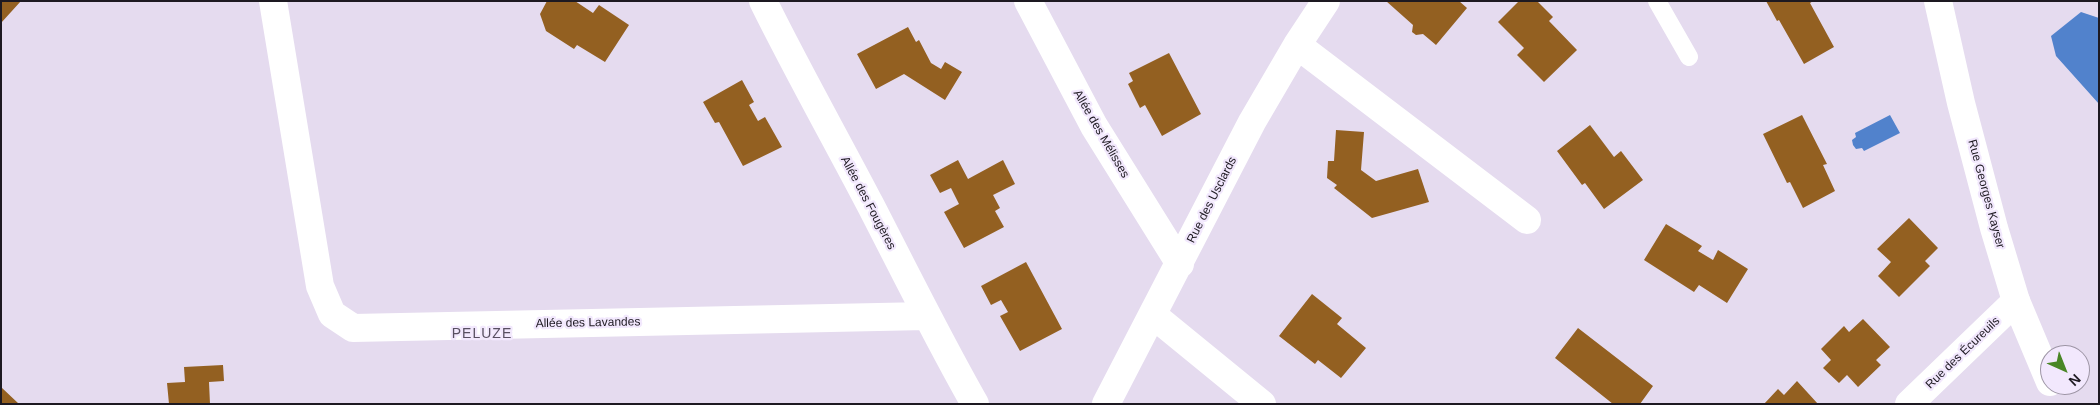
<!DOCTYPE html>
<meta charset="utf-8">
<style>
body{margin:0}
#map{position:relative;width:2100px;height:405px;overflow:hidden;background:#e5dbef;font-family:Arial,sans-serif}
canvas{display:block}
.frame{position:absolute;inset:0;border:2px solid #1d1921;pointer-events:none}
.north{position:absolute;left:2040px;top:345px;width:50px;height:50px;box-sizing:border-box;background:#f2e8fd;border:1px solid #9d95a5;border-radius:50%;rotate:136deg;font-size:14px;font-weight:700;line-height:20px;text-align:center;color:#1d1921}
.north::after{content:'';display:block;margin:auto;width:18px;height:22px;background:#498626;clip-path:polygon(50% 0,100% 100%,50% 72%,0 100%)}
</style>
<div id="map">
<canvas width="2100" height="405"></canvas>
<div class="frame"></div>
<div class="north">N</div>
</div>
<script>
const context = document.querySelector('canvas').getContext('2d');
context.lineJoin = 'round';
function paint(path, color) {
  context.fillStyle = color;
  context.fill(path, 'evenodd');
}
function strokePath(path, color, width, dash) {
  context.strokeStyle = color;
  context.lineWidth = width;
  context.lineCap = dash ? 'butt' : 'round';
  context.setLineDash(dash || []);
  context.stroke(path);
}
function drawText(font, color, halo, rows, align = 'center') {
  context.font = font + ' Arial,sans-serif';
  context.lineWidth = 4.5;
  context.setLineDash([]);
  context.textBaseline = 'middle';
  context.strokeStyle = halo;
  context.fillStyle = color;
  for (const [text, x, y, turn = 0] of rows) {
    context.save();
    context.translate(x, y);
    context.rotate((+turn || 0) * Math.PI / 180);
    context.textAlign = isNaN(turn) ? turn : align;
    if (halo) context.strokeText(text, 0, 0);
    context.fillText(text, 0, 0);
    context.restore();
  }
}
paint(new Path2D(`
 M2081,12L2099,18V104L2056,56L2051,36Z
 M1890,115L1900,133L1864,151L1862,148L1856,149L1853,145L1852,140L1856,137L1855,133Z`), '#5182cc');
paint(new Path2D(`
 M1,1H21L1,23Z
 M547,1H575L593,13L599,5L629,25L605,62L577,45L574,49L546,31L540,14Z
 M1386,1H1459L1467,8L1436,45L1423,34L1416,35L1412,32L1413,25Z
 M1519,1H1537L1553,17L1549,21L1577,50L1544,82L1517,55L1524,48L1498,22Z
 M1766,1H1813L1810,3L1834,47L1804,64L1779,20L1777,21Z
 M908,27L916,42L919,40L931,63L941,69L945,62L962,72L945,100L904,74L876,89L857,54Z
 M1169,53L1201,114L1162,136L1145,105L1140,108L1128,84L1133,81L1129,73Z
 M742,80L754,102L749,105L758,121L765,117L782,147L743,166L719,122L715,123L703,102Z
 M1802,115L1827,164L1823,165L1835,191L1803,208L1790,182L1787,183L1763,134Z
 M1590,125L1614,157L1621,151L1643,180L1604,209L1585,183L1582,185L1557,151Z
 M1336,130L1364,132L1361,170L1376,181L1418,169L1429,202L1372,218L1334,188L1337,185L1327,178L1328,161H1334Z
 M958,160L968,179L1003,160L1015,184L993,195L1000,208L995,211L1004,227L964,248L944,212L959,204L951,188L940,193L930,175Z
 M1909,218L1938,248L1925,261L1930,266L1899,297L1878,276L1891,262L1877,249Z
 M1666,224L1702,246L1698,251L1713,260L1718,250L1748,269L1727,303L1699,285L1694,292L1644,260Z
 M1026,262L1062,329L1020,351L1000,316L1008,312L1001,300L991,305L981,286Z
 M1312,294L1342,318L1337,324L1366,348L1341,378L1318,360L1315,364L1279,336Z
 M1863,319L1890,347L1876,360L1881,365L1858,387L1847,375L1839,383L1823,368L1831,360L1821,349L1844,326L1849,332Z
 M1578,328L1653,386L1640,404H1613L1555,358Z
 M223,365L224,381L209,382L210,404H169L167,383L185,382L184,367Z
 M1797,381L1818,404H1764L1778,389L1784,395Z
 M1,387L19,404H1Z`), '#936021');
strokePath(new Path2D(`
 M1657,1L1689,57`), '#fff', 18);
strokePath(new Path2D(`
 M273,1L320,286L332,314L353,328L926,316
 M763,1C797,70 835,137 871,206C905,272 938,339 975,404
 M1028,1L1094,126L1180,264
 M1297,45L1527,220
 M1153,315L1262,404
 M1106,404L1252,122L1297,45L1326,1
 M1909,404L2016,301`), '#fff', 28);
strokePath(new Path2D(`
 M1938,1L1961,103L1994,228L2016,301L2050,382`), '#fff', 28);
drawText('12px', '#1d1921', '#f2e8fd', [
 ["Allée des Mélisses",1101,134,60],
 ["Rue Georges Kayser",1986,194,75],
 ["Rue des Usclards",1212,200,-63],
 ["Allée des Fougères",868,203,62],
 ["Allée des Lavandes",588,323,-1],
 ["Rue des Écureuils",1963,353,-44]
]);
context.letterSpacing = '1px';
drawText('14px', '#584f61', '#f2e8fd', [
 ["PELUZE",482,334]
]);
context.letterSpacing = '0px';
</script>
